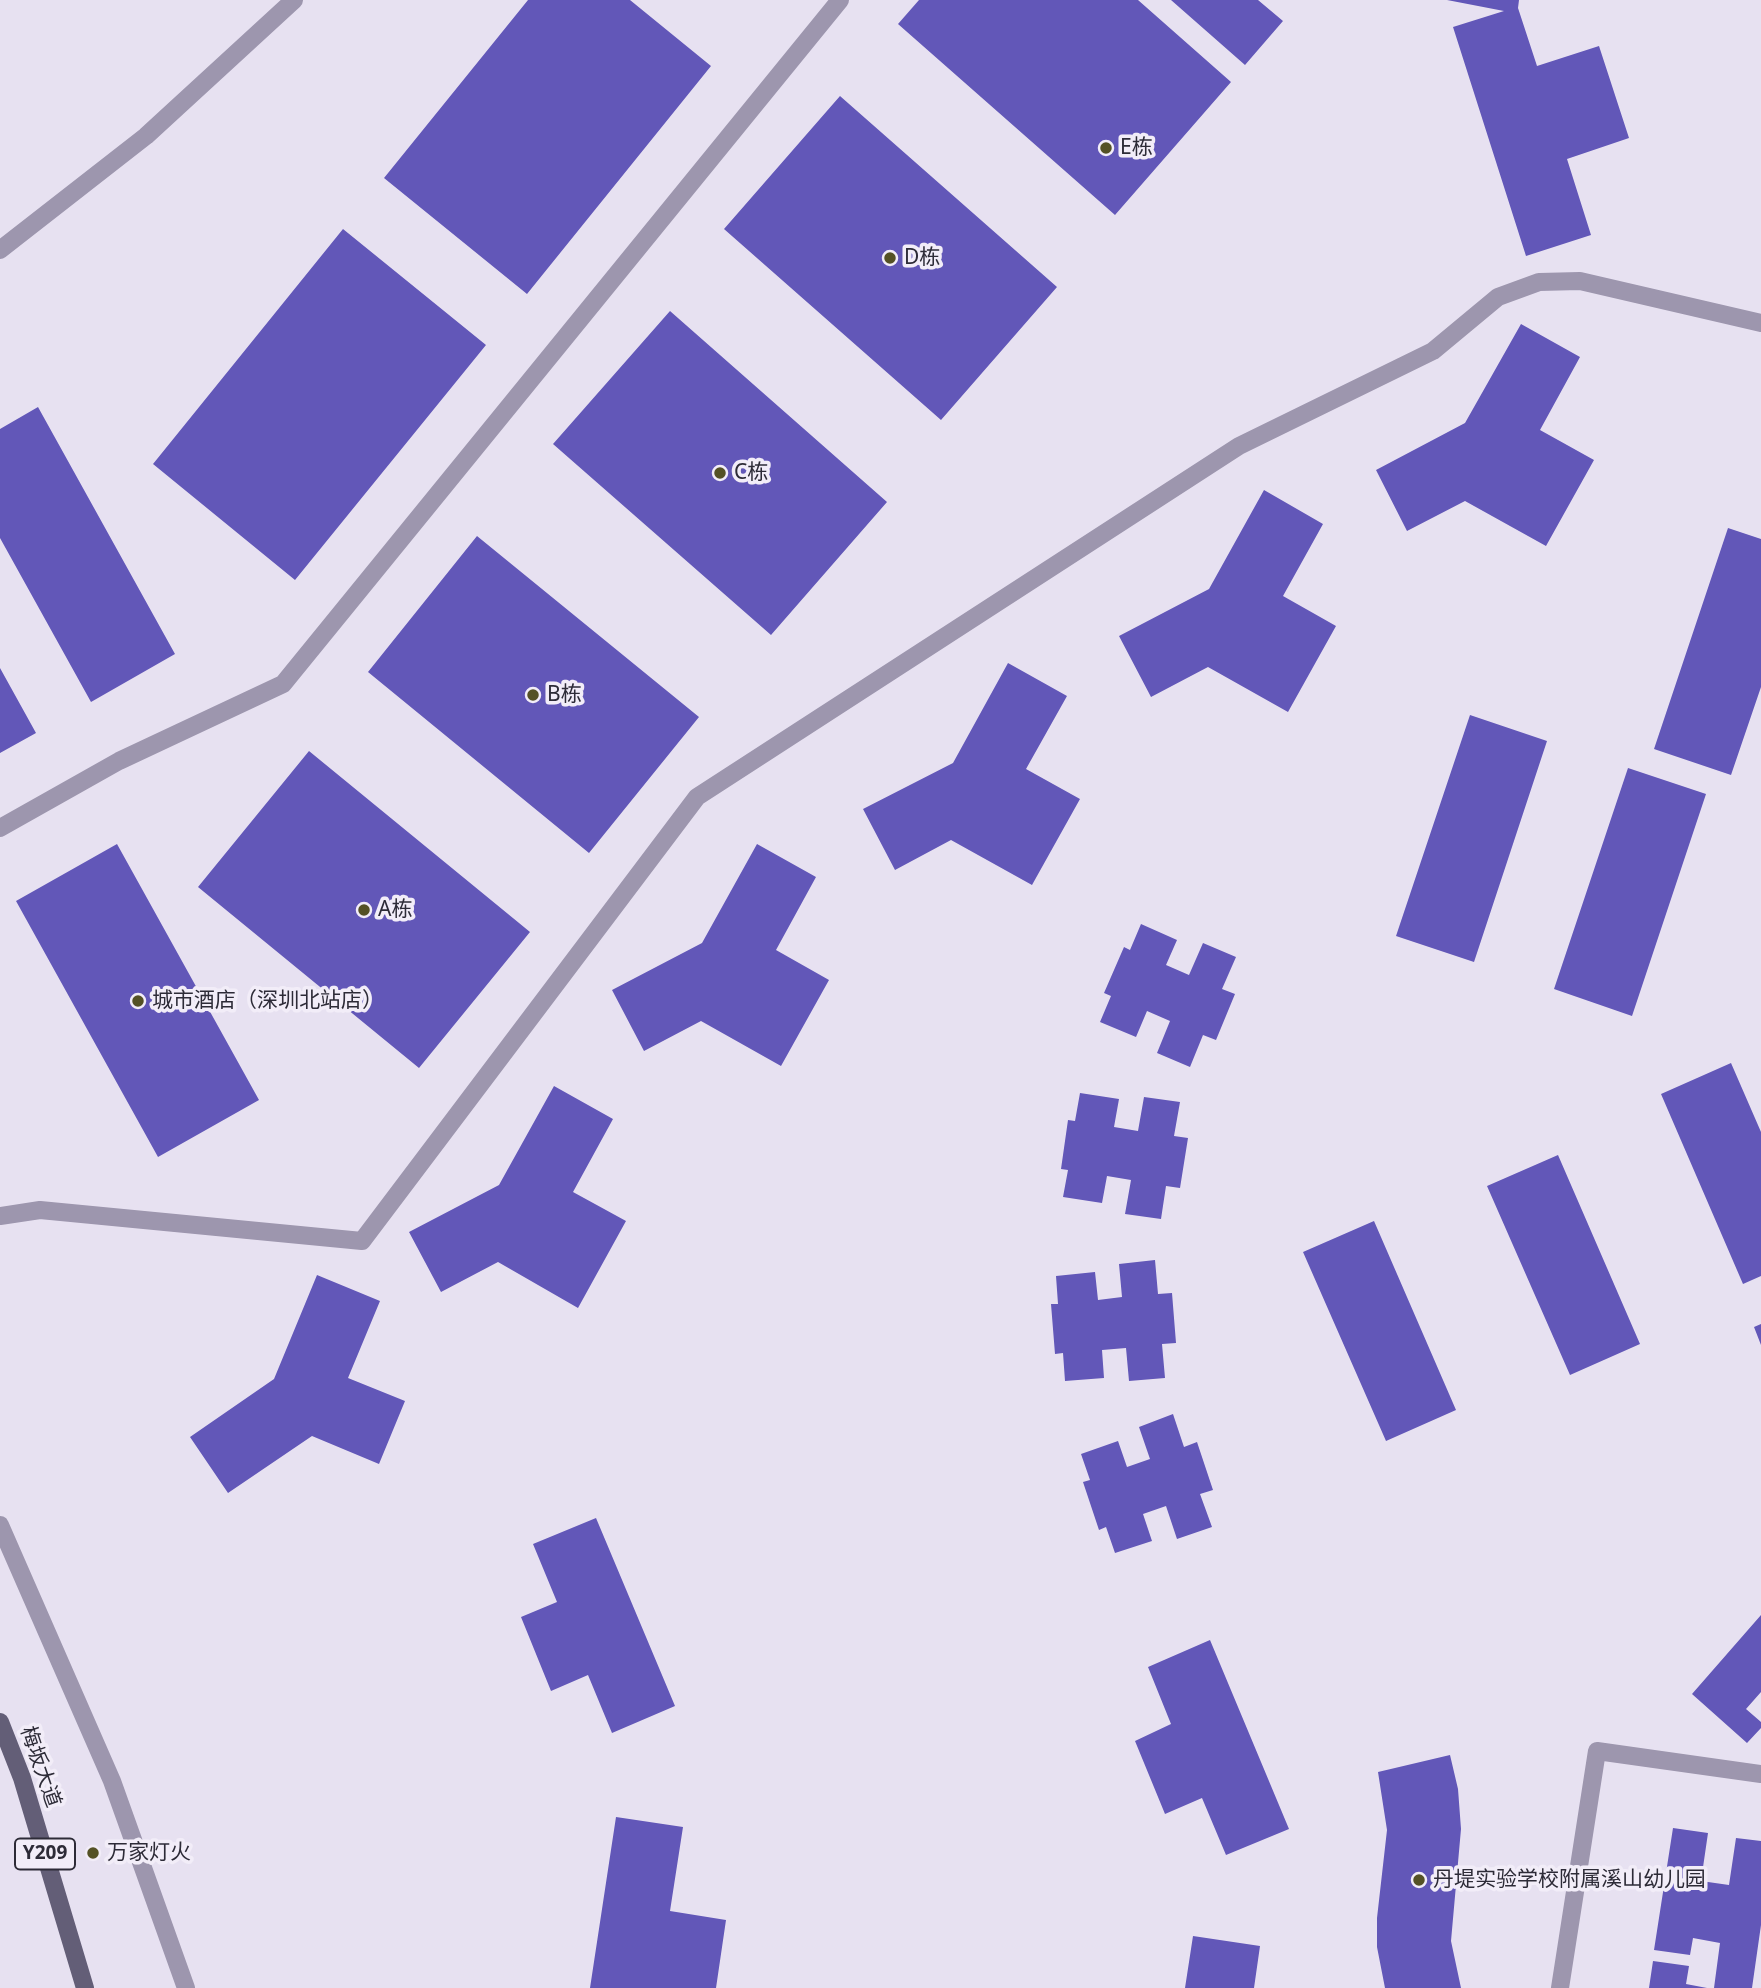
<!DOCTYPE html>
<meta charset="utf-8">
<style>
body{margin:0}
canvas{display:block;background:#e7e1f1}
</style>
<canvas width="1761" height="1988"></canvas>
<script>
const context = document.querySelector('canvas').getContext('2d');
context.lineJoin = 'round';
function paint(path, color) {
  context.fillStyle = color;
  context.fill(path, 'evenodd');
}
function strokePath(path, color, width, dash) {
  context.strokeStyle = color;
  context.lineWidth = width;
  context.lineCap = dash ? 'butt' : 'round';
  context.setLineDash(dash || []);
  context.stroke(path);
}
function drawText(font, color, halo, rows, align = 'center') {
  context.font = font + ' "Noto Sans","Noto Sans SC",sans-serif';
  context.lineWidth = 7;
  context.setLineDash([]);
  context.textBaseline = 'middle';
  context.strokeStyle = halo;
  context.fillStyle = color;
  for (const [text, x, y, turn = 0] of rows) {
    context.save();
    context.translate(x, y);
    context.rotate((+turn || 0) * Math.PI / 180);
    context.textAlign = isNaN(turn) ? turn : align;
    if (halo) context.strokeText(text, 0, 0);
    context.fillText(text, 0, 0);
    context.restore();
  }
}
paint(new Path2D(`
 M528,0H630L711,66L527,294L384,178Z
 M919,0H1138L1231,82L1115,215L898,24Z
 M1171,0H1258L1283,21L1245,65Z
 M1447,0H1519L1518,8L1537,66L1599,46L1629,138L1567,159L1591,235L1526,256L1453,27L1504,11Z
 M840,96L1057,287L941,420L724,229Z
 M343,229L486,345L295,580L153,464Z
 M670,311L887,502L771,635L553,444Z
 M1521,324L1580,357L1540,430L1594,460L1546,546L1465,501L1407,531L1376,470L1465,423Z
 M38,407L175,654L91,702L0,538V429Z
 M1264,490L1323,524L1283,596L1336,626L1288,712L1208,667L1151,697L1119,636L1209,589Z
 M1728,528L1761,539V687L1731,775L1654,749Z
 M477,536L699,717L589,853L368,672Z
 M1008,663L1067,696L1026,769L1080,799L1032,885L951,840L895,870L863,809L953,763Z
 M0,668L36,733L0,753Z
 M1470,715L1547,741L1474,962L1396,936Z
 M309,751L530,932L419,1068L198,887Z
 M1628,768L1706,794L1632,1016L1554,989Z
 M117,844L259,1100L158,1157L16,901Z
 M757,844L816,877L776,950L829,980L781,1066L701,1021L644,1051L612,990L702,943Z
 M1141,924L1177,940L1166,965L1189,975L1203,943L1236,957L1222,989L1235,994L1216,1040L1203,1035L1190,1067L1157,1053L1170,1021L1147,1011L1136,1037L1100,1022L1111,996L1104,993L1124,947L1130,950Z
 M1731,1063L1761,1132V1276L1743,1284L1661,1094Z
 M554,1086L613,1119L573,1192L626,1221L578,1308L498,1262L441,1292L409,1232L499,1185Z
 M1080,1093L1119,1099L1114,1127L1138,1131L1144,1097L1180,1102L1174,1136L1188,1138L1180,1188L1166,1186L1161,1219L1125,1214L1131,1180L1107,1176L1102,1203L1063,1197L1068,1170L1061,1169L1068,1120L1075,1121Z
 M1558,1155L1640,1344L1570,1375L1487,1186Z
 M1374,1221L1456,1410L1386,1441L1303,1252Z
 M1155,1260L1158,1294L1172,1293L1176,1343L1162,1344L1165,1378L1129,1381L1126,1348L1102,1350L1104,1378L1065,1381L1063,1353L1055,1354L1051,1304H1058L1056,1276L1095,1272L1098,1300L1122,1297L1119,1264Z
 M317,1275L380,1301L348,1378L405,1401L379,1464L312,1436L228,1493L190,1437L274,1379Z
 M1761,1324V1345L1754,1327Z
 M1173,1414L1184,1447L1197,1442L1213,1490L1200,1494L1212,1527L1177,1539L1166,1506L1143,1514L1152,1541L1115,1553L1106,1527L1099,1530L1083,1482L1090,1480L1081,1454L1118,1441L1127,1467L1150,1459L1139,1427Z
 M596,1518L675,1706L612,1733L588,1675L551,1691L521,1617L557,1602L533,1544Z
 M1761,1615V1692L1746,1709L1761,1722V1728L1747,1743L1692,1694Z
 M1210,1640L1289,1829L1226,1855L1202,1798L1165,1814L1135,1741L1171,1724L1148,1667Z
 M1450,1755L1458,1789L1461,1829L1451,1941L1461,1988H1385L1377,1947V1918L1387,1830L1378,1772Z
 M616,1817L683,1827L670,1911L726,1920L716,1988H590Z
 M1673,1828L1708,1833L1701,1881L1729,1885L1736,1838L1761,1841V1925L1752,1988H1714L1720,1943L1693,1938L1690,1955L1654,1950Z
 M1193,1936L1260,1946L1254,1988H1185Z
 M1653,1961L1689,1966L1686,1984L1707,1988H1649Z`), '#6257b8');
strokePath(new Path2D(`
 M0,250L146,136L294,0
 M0,828L119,761L283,684L840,0
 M0,1216L40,1210L362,1241L697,797L1239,446L1433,351L1498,297L1539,282L1580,281L1761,323
 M0,1525L112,1781L186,1988
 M1560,1988L1597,1751L1761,1774`), '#9d96ae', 18);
strokePath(new Path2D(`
 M0,1722L22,1778L85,1988`), '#635e77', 18);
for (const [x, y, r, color] of [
 [1106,148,7,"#545125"],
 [890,258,7,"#545125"],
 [720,473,7,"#545125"],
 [533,695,7,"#545125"],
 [364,910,7,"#545125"],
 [138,1001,7,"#545125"],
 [93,1853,7,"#545125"],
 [1419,1880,7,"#545125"]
]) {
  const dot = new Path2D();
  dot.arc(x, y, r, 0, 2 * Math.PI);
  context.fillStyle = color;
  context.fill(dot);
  strokePath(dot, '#f2edf8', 2.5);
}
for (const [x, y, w] of [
 [45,1854,60]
]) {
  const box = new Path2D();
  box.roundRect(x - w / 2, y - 15.5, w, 31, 5);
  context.fillStyle = '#f2edf8';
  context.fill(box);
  strokePath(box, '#2d2b37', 2);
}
drawText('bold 19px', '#2d2b37', null, [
 ["Y209",45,1854]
]);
drawText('21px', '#2d2b37', '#f2edf8', [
 ["E栋",1120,148],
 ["D栋",904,258],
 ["C栋",734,473],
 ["B栋",547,695],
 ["A栋",378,910],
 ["城市酒店（深圳北站店）",152,1001],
 ["万家灯火",107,1853],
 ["丹堤实验学校附属溪山幼儿园",1433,1880]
], 'left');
drawText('21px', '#2d2b37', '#f2edf8', [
 ["梅坂大道",40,1767,71]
]);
</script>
